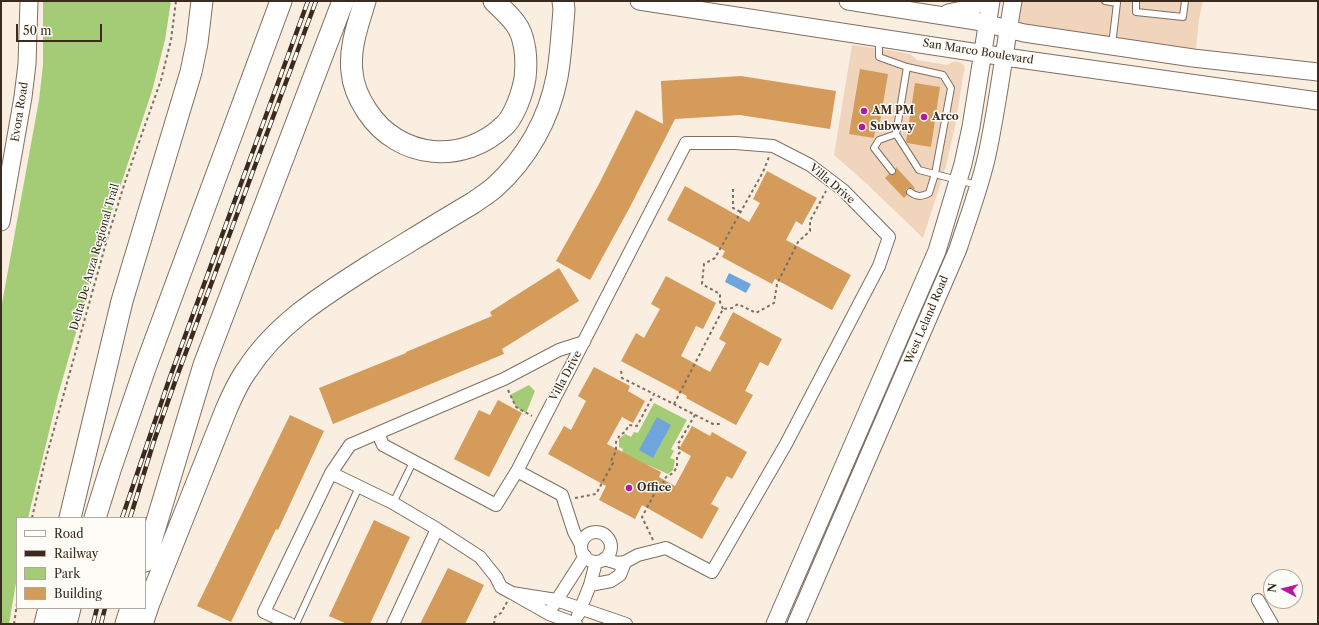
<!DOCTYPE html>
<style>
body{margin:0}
#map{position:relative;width:1319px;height:625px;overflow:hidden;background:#f9eedf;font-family:"Libre Caslon Text",serif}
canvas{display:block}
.frame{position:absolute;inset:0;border:2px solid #3b2a1e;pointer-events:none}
.legend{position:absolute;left:16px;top:517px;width:130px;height:92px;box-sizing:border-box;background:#fdfcf7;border:1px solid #afa8a0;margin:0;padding:5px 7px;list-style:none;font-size:12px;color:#3b2a1e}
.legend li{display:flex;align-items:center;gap:8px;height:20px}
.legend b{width:20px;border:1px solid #afa8a0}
.north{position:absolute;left:1263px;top:569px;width:40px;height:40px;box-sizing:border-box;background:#fdfcf7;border:1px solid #afa8a0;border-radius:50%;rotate:277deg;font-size:11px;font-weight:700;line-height:16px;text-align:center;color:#3b2a1e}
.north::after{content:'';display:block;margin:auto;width:14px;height:18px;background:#b5179e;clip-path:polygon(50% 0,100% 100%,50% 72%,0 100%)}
.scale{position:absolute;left:16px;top:24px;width:86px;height:18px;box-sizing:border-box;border:2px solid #3b2a1e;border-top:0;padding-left:5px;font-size:12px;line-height:14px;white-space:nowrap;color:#3b2a1e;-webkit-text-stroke:3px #fdfcf7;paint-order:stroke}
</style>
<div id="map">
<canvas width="1319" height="625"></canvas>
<div class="frame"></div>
<ul class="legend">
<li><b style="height:5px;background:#fff"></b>Road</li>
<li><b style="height:5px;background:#3b2a1e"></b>Railway</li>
<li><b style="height:11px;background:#a4cb75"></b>Park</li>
<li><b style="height:11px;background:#d49b5a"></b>Building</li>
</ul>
<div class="north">N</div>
<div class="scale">50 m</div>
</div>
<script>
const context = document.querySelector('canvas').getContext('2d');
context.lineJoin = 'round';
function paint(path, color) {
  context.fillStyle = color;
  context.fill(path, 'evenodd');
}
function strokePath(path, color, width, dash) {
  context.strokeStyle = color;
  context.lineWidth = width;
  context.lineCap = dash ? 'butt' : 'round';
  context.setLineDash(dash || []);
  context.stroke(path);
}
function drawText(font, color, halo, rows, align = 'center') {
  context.font = font + ' "Libre Caslon Text",serif';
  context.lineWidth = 3;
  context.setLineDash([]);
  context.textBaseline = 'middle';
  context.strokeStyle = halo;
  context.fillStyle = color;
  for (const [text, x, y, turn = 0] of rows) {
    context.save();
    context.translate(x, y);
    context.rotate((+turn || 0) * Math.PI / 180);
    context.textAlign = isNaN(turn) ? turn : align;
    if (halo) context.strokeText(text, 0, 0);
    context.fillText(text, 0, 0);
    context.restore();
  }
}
paint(new Path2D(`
 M1021,1H1203L1199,19L1196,50L1017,24Z
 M852,45L888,50L910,54L917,60L947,65L955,61L959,62L964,65L965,70L964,71L955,126L946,166L923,238L867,184L834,155Z`), '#f0d5bc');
paint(new Path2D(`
 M43,1H171L165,40L152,91L105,232L58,395L28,518H17V577L9,624H1V309L39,100L43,65Z
 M529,385L535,391L526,413L516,407L510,395Z
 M654,403L687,420L671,449L674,451L670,458L675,460L673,470L668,474L648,465L643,472L622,452L623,449L619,447V439L625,434L631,437L634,432L638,433Z`), '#a4cb75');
paint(new Path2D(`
 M729,273L751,284L746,293L725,282Z
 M657,417L671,425L653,458L639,450Z`), '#6ea5dc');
paint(new Path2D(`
 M860,69L888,74L880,122H876L874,138L849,134Z
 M741,76L836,91L830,129L740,115L675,119L630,207L590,280L556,261L599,184L636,110L663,124L661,81Z
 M915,83L940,87L931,147L907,143L906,142Z
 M896,167L915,188L914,189L910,188L906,189V192L907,195L904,198L885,178L889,174L892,175L895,174Z
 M767,171L817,198L802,225L796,221L786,240L851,275L832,310L775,279L772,284L722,257L725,251L667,220L685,186L749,222L760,203L753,199Z
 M559,268L579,301L502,349L504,354L333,424L319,388L406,353V352L492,316L490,312Z
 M666,276L716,303L703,329L696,326L681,356L710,372L726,343L719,339L733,312L782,339L768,366L760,362L745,391L753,395L736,425L686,398L687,396L621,361L636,333L644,338L660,309L651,304Z
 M594,367L630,386L628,391L645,401L633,423L622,417L607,444L661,472L659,477L675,486L691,456L679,449L692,426L710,436L712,432L747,452L732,479L727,476L711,504L719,508L702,539L642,505L635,519L599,500L606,486L548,454L564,426L571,430L586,401L578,396Z
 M498,400L522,413L489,477L454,459L479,410L490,415Z
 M290,415L324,431L278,530L276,529L231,622L197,606Z
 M374,520L410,537L370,624H347L329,616Z
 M448,568L484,585L465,624H420Z`), '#d49b5a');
const lane = new Path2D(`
 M1105,1L1117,3L1116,1
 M1136,1V12L1183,17L1185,1
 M879,39V57L907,67L896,134L919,170L977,185
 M1112,45L1117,3
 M907,67L943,75L951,88L935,174L929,193C921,197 917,197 910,192
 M892,171L874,148L879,140L896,134
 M393,503L413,462
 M296,624L359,487`);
const street = new Path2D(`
 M517,471L496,505L383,445L378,433L504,379L559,350L584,342
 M331,473L393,503L437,529L480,557L496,577L501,587L512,593
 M581 547a15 15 0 1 1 30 0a15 15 0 1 1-30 0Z
 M581,545L574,532L562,495L517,471L686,143H735L773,146L810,165L843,190L889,237L879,266L786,444L712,572L666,548L638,555L625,562L617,563L604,559
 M590,585L611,581L620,575L625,562
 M1258,600L1272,624
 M553,606L585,556
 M578,615L590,585L596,562
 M290,624L264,612L331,473L350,445L378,433
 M393,624L437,529
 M576,624L549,614L512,593L556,600L626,624`);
const secondary = new Path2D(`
 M639,1L1005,57L1318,101
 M848,1L976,21L1024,33L1193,58L1318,72
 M948,13L972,8L980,1
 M1,222L23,97L27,64L29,1
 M775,624L937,251L963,164L971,127L991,1
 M796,624L958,249C968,218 980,187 987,155C998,104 1004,52 1013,1`);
const highway = new Path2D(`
 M365,1C358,24 349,48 352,72C353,86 359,99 367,111C399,160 464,165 505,125C515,115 523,91 525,78C527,61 526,37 515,23C509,15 501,8 494,1
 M70,518L122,301L191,72L197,43L202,1
 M95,518L110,470L145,368L281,1
 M145,561L204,365L343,1
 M45,624L49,608
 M66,624L70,608
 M126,624L131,608
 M142,624L149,603L226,410C232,396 238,382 247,370C278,322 327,293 374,263C407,243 439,223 473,203C480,198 488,193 495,187C527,158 549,119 557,77C561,55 562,32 564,10L563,1`);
strokePath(lane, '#7e6f62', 8);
strokePath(street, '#7e6f62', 14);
strokePath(secondary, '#7e6f62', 19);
strokePath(highway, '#7e6f62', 23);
strokePath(new Path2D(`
 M733,189V208L741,212
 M723,309L720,302V294L702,284L704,264L715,258L763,172L769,157
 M621,371L622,378L654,394
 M508,390L516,407L532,416
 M674,404L723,309L732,308L738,304L756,313L774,303L777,284L798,242L810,231V221L826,191
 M575,498L596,494L613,463L611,461L616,451V442L620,435L625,432L629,425L637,426L654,394L713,424H721
 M32,518L44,465L108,236L126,179L161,80L171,40L176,1
 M653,540L642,517L658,487H661L666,477L673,473L677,467V456L680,452L678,444L695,415
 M14,624L17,604
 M494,624L495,617L501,613L507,602`), '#7e6f62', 2, [3, 3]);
strokePath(lane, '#fff', 6);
strokePath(street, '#fff', 12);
strokePath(secondary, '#fff', 17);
strokePath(highway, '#fff', 21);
const rail = new Path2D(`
 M122,518L170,377L308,1
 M130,518L154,441L176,379L316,1
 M93,624L97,608
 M101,624L105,608`);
strokePath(rail, '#3b2a1e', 4.5);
strokePath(rail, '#fdfcf7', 3, [9]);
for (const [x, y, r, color] of [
 [864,111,4,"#b5179e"],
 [924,117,4,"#b5179e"],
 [862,127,4,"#b5179e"],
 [629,488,4,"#b5179e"]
]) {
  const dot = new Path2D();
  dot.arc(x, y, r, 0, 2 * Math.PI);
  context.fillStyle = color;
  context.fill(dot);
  strokePath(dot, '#fdfcf7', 1.5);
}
drawText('11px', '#3b2a1e', '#fdfcf7', [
 ["San Marco Boulevard",978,52,9],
 ["Evora Road",20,112,-81],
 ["Villa Drive",832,184,40],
 ["Delta De Anza Regional Trail",95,257,-74],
 ["West Leland Road",927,320,-67],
 ["Villa Drive",566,376,-62]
]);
drawText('bold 11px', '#3b2a1e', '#fdfcf7', [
 ["AM PM",872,111],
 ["Arco",932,117],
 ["Subway",870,127],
 ["Office",637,488]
], 'left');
</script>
